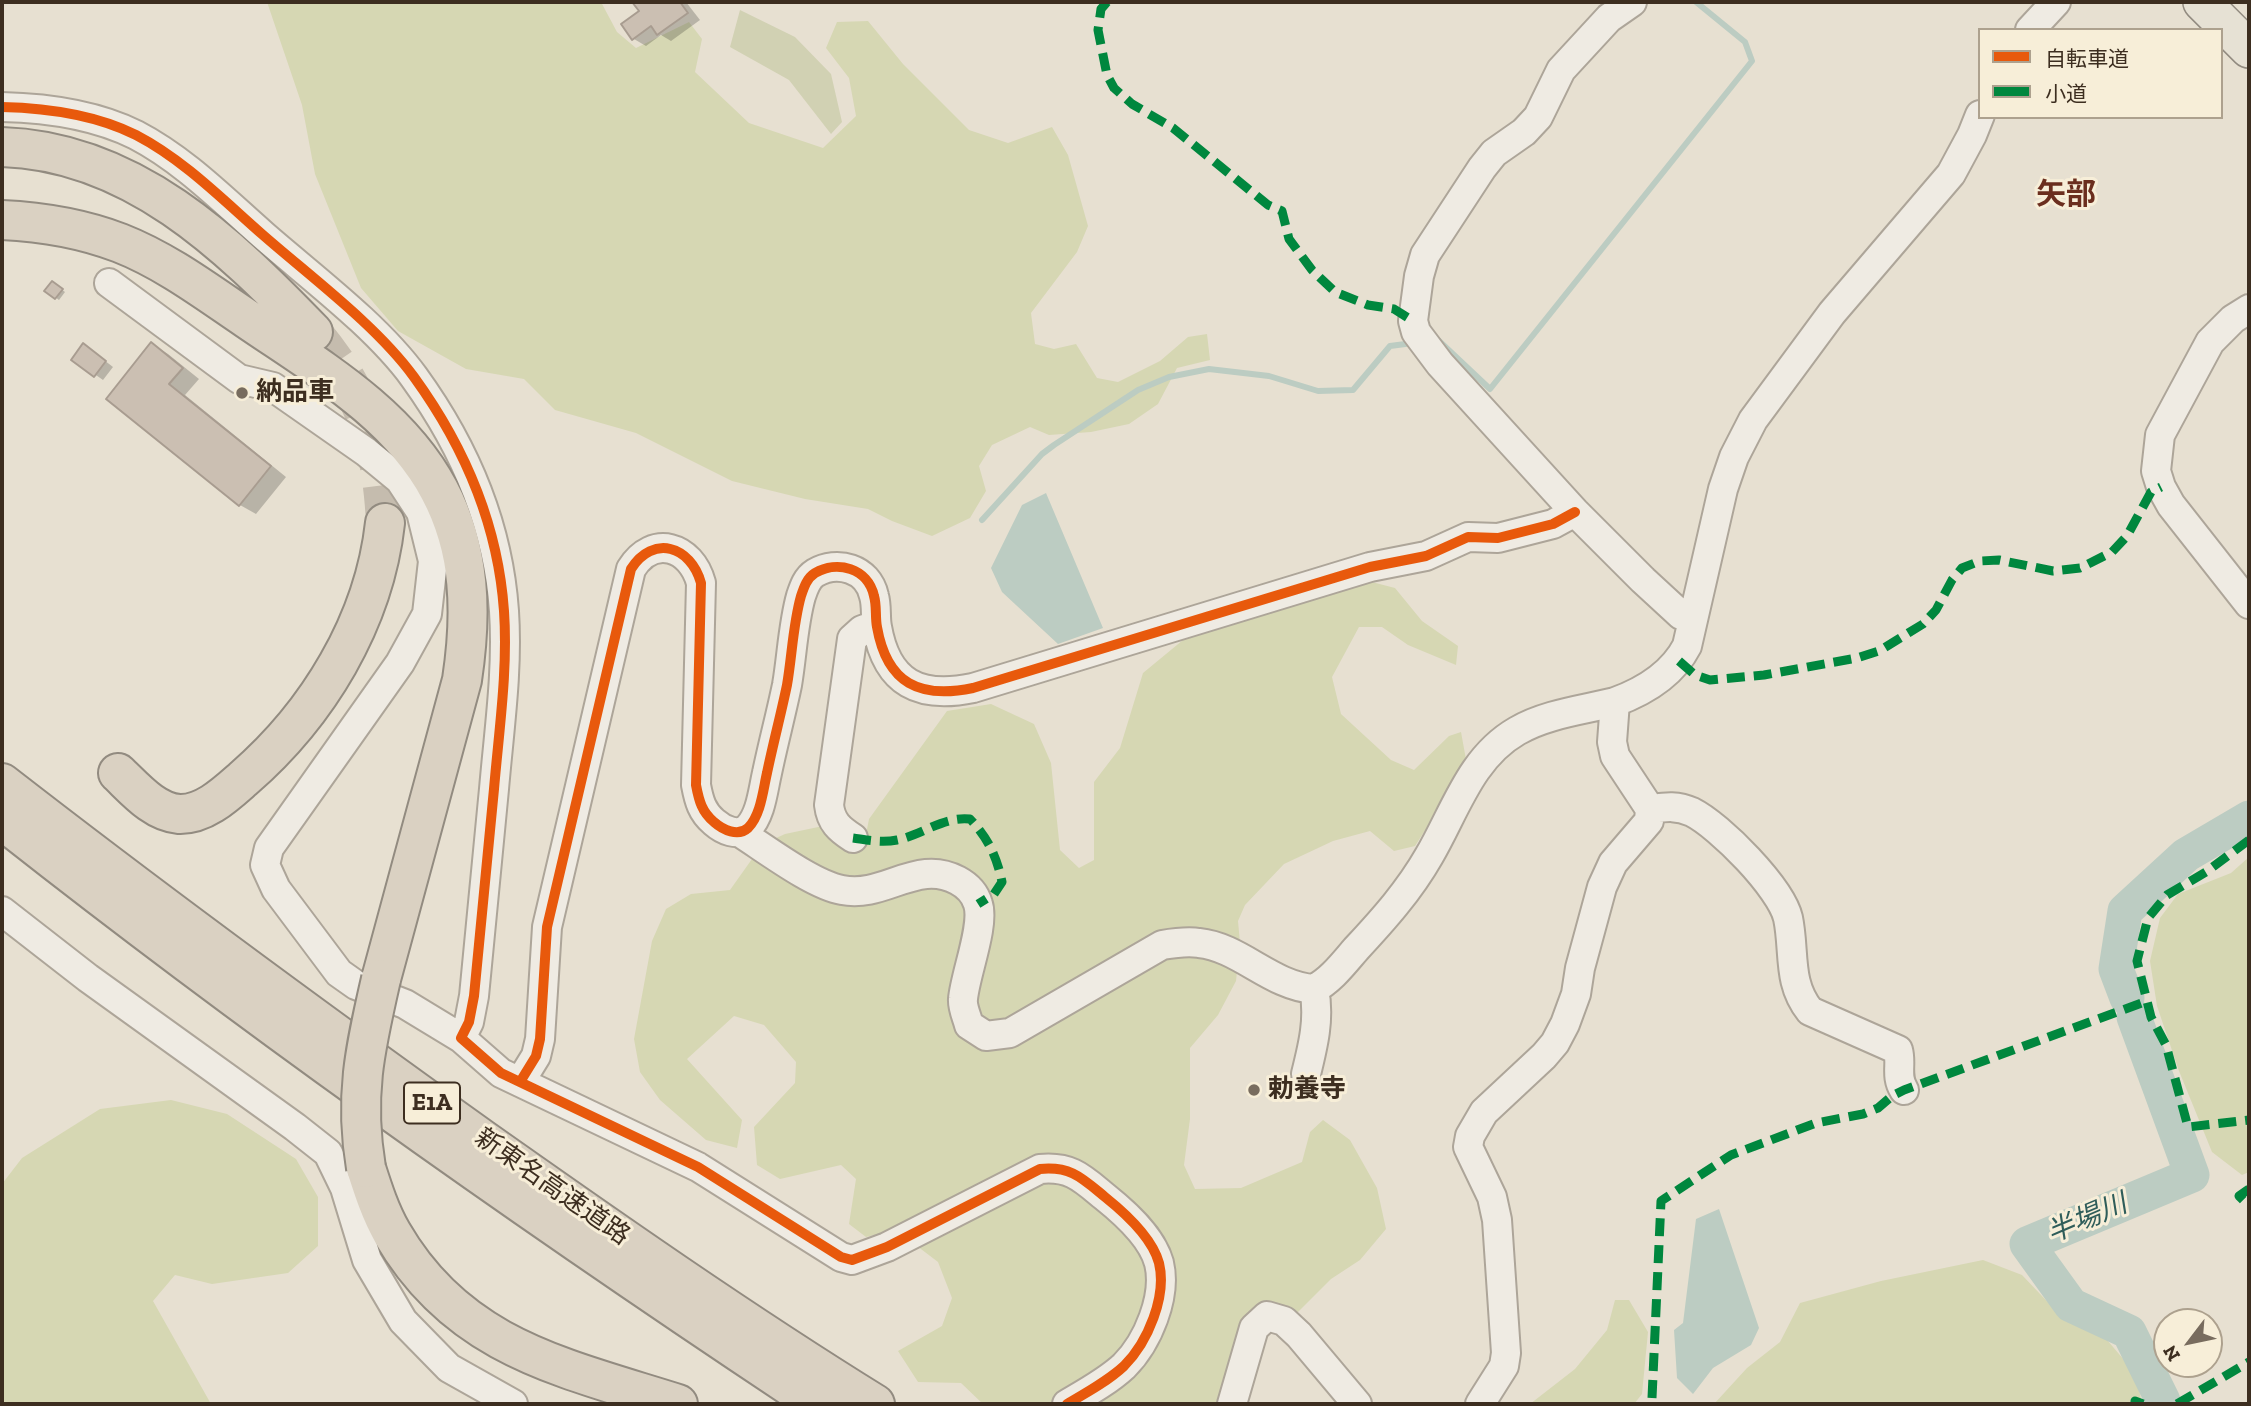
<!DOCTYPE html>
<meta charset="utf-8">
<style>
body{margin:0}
#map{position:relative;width:2251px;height:1406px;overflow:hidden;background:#e7e0d1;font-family:"Zilla Slab","Noto Sans JP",serif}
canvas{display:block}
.frame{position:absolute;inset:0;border:4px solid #3d2e20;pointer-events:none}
.legend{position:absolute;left:1978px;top:28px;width:245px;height:91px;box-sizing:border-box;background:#f7eed8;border:2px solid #ada18e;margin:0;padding:9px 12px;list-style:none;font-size:21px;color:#3d2e20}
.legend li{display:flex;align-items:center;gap:14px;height:35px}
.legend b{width:35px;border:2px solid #ada18e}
.north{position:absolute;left:2153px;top:1308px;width:70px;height:70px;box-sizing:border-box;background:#f7eed8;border:2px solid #ada18e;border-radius:50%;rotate:238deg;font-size:19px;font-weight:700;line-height:28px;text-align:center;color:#3d2e20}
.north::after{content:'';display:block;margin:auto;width:24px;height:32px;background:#786c5e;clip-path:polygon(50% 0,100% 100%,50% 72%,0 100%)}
</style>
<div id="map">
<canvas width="2251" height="1406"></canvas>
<div class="frame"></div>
<ul class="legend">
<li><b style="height:9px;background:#e8590c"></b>自転車道</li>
<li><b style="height:9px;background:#00873e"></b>小道</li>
</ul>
<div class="north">N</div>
</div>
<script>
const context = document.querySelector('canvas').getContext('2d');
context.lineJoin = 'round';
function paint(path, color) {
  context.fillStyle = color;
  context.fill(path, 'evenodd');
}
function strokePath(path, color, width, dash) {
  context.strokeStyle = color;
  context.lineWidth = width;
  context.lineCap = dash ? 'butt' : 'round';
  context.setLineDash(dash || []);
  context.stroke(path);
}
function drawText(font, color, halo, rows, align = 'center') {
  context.font = font + ' "Zilla Slab","Noto Sans JP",serif';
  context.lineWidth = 6;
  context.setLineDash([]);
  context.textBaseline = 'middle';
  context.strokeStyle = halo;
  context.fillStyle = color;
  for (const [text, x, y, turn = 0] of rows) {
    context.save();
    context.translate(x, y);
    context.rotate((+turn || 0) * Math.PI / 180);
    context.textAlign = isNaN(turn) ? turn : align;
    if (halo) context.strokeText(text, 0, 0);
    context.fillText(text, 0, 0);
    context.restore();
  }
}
paint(new Path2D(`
 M267,2H601L617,32L636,48L689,22L702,39L695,72L749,123L823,148L856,116L849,78L826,48L837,22L868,21L903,64L969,130L1008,143L1052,127L1068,155L1088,226L1077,252L1031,313L1035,344L1054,349L1076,344L1097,378L1118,382L1160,361L1188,337L1207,334L1210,360L1177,368L1158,404L1129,424L1091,432L1049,435L1030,427L992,445L979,466L986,491L970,518L932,536L892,521L868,509L805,499L732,481L636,433L555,410L524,379L466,369L398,331L361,288L315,174L302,105Z
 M1364,580L1395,588L1422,621L1458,646L1456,665L1408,645L1382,627H1359L1332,677L1341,714L1391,760L1414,770L1449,736L1461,732L1467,765L1415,846L1394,851L1370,831L1333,841L1284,864L1245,905L1238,921L1240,943L1236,981L1218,1015L1190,1048V1119L1184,1165L1195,1189L1241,1188L1302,1162L1310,1132L1323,1120L1350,1140L1377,1188L1386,1229L1360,1260L1331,1279L1298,1312L1267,1325L1223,1404H983L961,1383L918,1382L898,1351L942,1326L952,1298L938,1262L896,1230L866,1237L849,1224L856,1179L841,1165L780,1179L757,1165L754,1127L795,1083L796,1062L764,1025L734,1016L687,1059L742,1120L737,1148L706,1140L660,1100L640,1072L634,1039L652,941L666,909L691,894L730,890L752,859L774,839L785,834L823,826L864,845L869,819L947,711L991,704L1034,724L1051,763L1060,850L1079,868L1094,860V782L1120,748L1143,673L1183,640L1255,611Z
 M2249,857V1172L2242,1175L2212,1152L2179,1071L2157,1006L2150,961L2160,918L2178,894L2231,873Z
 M171,1100L227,1114L296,1159L318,1197V1246L288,1273L212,1284L175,1275L153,1301L211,1404H2V1184L22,1158L100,1109Z
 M1983,1260L2022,1275L2061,1316L2102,1334L2136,1374L2142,1404H1714L1747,1368L1780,1342L1800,1303L1881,1281Z
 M1615,1300H1629L1648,1332L1642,1394L1634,1404H1530L1575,1369L1607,1330Z`), '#d6d7b3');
paint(new Path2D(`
 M740,10L795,37L831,74L842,122L831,134L789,80L730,47Z`), '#d1d1b3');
paint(new Path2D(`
 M1046,493L1103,628L1058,644L1002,592L991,568L1022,505Z
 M1719,1209L1759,1328L1751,1345L1713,1368L1693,1394L1677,1378L1674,1330L1683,1323L1696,1219Z`), '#bcccc2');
paint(new Path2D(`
 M635,2H686L700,20L671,41L661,35L646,46L634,39L642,11Z
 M56,285L65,292L59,300L46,290Z
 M152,344L168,354L199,379L185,395L286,477L256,514L240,505L108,398Z
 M91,350L113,367L103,380L73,359Z`), '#0003');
strokePath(new Path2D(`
 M1438,340L1490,389L1752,61L1745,42L1696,2
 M982,520L1042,454L1054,445L1138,390L1169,377L1209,369L1269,376L1318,391L1353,390L1390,346L1413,343`), '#bcccc2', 6);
strokePath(new Path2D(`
 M2127,998L2116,969L2125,911L2186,855L2249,818
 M2134,1017L2192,1175L2027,1244L2071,1305L2129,1332L2163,1401`), '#bcccc2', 35);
const building = new Path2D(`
 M632,2H680L688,13L657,35L651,26L632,40L621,24L639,11Z
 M52,281L63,289L55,299L44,291Z
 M151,342L183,368L169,384L271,466L239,506L106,399Z
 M83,343L106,361L94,377L71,360Z`);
paint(building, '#cbbfb2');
strokePath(building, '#a89c90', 2);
strokePath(new Path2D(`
 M313,332C364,394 381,443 385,523`), '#c5bcae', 38, [38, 19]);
const minor = new Path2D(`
 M1632,2L1609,18L1561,70L1538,117L1524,132L1494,153L1482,168L1425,255L1419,276L1413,321L1416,332L1440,364L1575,512L1643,580L1681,615L1693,619
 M2030,30L2056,2
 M2,107C46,108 96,115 136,135C184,160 223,200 263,235C311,277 377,326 414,377C464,446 498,525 504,611C508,670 499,730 494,789C487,858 481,927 474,996L469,1022L461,1038L501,1073L698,1167L841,1257L852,1260L887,1247L1040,1169C1071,1166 1082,1178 1105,1197C1125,1213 1152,1237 1159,1263C1167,1296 1148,1342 1124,1366C1108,1381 1086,1393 1067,1404
 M109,283L239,379L273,387L366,452L400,480L421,512L433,561L427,614L400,663L269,848L265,865L276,889L339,973L356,985L405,1004L461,1038
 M2249,309L2233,319L2210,342L2160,435L2156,471L2161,487L2171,505L2249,604
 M1650,809C1665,807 1677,805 1692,812C1720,826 1781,888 1788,918C1795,951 1787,983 1810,1011L1898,1050C1902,1064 1895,1076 1904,1090
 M739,832C766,849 813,885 842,890C874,896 897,877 926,874C947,872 972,883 978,904C985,925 965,975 963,999C962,1007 967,1017 969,1025L986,1036L1010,1033L1162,945C1174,943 1187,941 1199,943C1240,947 1271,986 1314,989C1331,980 1343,964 1356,949C1383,920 1409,891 1429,856C1455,812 1470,758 1517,731C1546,714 1583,710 1615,702
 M853,838C839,829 831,822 829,805L852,639L862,630L876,625
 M2,911L88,978L295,1127L328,1153L345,1188L367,1260L403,1321L449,1368L513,1404
 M1306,1074C1313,1046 1320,1018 1314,989
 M520,1082L536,1056L540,1039L547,927L631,569C653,534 691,546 701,583L696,785C699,801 702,812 714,822C723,830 738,837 748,828C761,815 763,790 767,773C773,744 781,714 787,685C792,656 793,624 801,596C804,587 807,578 815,573C837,560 868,568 874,596C877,606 875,617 877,627C887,684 920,699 973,688L1370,567L1426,556L1468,537L1498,538L1553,524L1575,512
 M1232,1404L1254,1328L1267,1316L1284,1321L1299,1335L1357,1404
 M1480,1404L1504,1366L1506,1353L1497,1220L1492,1197L1468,1147L1470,1136L1484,1112L1544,1056L1555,1043L1565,1024L1576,994L1580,968L1602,887L1613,863L1649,821L1650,809L1615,756L1612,742L1615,702C1645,691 1672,675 1687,646L1723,489L1734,457L1753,420L1832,313L1951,174L1972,135L1980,115`);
const major = new Path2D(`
 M2202,2L2249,49`);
const highway = new Path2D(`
 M2,147C132,151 227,243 313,332
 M2,220C44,222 81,228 120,243C166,261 207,292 247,319C317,367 398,413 439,490C471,550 472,614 462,680L381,979
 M118,773C135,789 154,812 179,814C204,815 226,794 243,779C318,714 374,622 385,523
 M2,783C159,905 320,1023 482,1139C611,1230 741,1321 875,1404
 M2,820C264,1027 539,1220 817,1404
 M366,1168C373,1190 380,1212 392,1233C458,1347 561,1367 678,1404`);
strokePath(minor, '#ada599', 32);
strokePath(major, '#928b80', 40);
strokePath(highway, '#928b80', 42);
strokePath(minor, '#efebe3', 28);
strokePath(major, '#e6e1d4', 37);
strokePath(highway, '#dad1c2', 38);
const highwayBridge = new Path2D(`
 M366,1168C354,1096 365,1049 381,979`);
strokePath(highwayBridge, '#928b80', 42, []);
strokePath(highwayBridge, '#dad1c2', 38);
strokePath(new Path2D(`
 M1107,2L1101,9L1098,30L1107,75L1114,88L1132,104L1173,128L1268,205L1282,211L1289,239L1312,270L1335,292L1368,305L1394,309L1413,321
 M1679,661L1695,675L1710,680L1764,675L1857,658L1879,651L1923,624L1936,610L1952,580L1962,568L1980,561L1999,560L2053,571L2080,568L2112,552L2127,536L2151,492L2161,487
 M853,838C868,840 882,843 897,840C922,835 944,816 970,819C988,838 997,857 1002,882L994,894L978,904
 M2249,840L2206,872L2167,895L2148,918L2137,961L2151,1017L2166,1045L2188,1127L2249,1120
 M2249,1189L2239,1196L2249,1206
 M1652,1398L1661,1201L1731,1155L1816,1123L1863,1114L1878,1108L1892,1096L1904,1090L2147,1001
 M2135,1404V1401L2143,1404
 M2177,1404L2249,1362`), '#00873e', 9, [18, 9]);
strokePath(new Path2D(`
 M2,107C46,108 96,115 136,135C184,160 223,200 263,235C311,277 377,326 414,377C464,446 498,525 504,611C508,670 499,730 494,789C487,858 481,927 474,996L469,1022L461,1038L501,1073L698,1167L841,1257L852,1260L887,1247L1040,1169C1071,1166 1082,1178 1105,1197C1125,1213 1152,1237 1159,1263C1167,1296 1148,1342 1124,1366C1108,1381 1086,1393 1067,1404
 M520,1082L536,1056L540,1039L547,927L631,569C653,534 691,546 701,583L696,785C699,801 702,812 714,822C723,830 738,837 748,828C761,815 763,790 767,773C773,744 781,714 787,685C792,656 793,624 801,596C804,587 807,578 815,573C837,560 868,568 874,596C877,606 875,617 877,627C887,684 920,699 973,688L1370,567L1426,556L1468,537L1498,538L1553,524L1575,512`), '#e8590c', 10);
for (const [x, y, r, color] of [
 [242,393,7,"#786c5e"],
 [1254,1090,7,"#786c5e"]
]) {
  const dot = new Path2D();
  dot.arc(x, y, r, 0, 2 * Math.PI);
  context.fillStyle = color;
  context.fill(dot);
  strokePath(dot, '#f7eed8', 2.5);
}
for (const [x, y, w] of [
 [432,1103,56]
]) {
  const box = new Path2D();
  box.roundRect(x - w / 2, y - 20.5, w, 41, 5);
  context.fillStyle = '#f7eed8';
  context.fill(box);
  strokePath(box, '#3d2e20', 2);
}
drawText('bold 24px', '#3d2e20', null, [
 ["E1A",432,1103]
]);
drawText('bold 26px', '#3d2e20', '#f7eed8', [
 ["納品車",256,393],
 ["勅養寺",1268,1090]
], 'left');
drawText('26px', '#3d2e20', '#f7eed8', [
 ["新東名高速道路",552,1187,35]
]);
drawText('italic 28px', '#2f5d5a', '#f7eed8', [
 ["半場川",2087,1219,-23]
]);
drawText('bold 30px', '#6b2e1e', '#f7eed8', [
 ["矢部",2066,195]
]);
</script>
